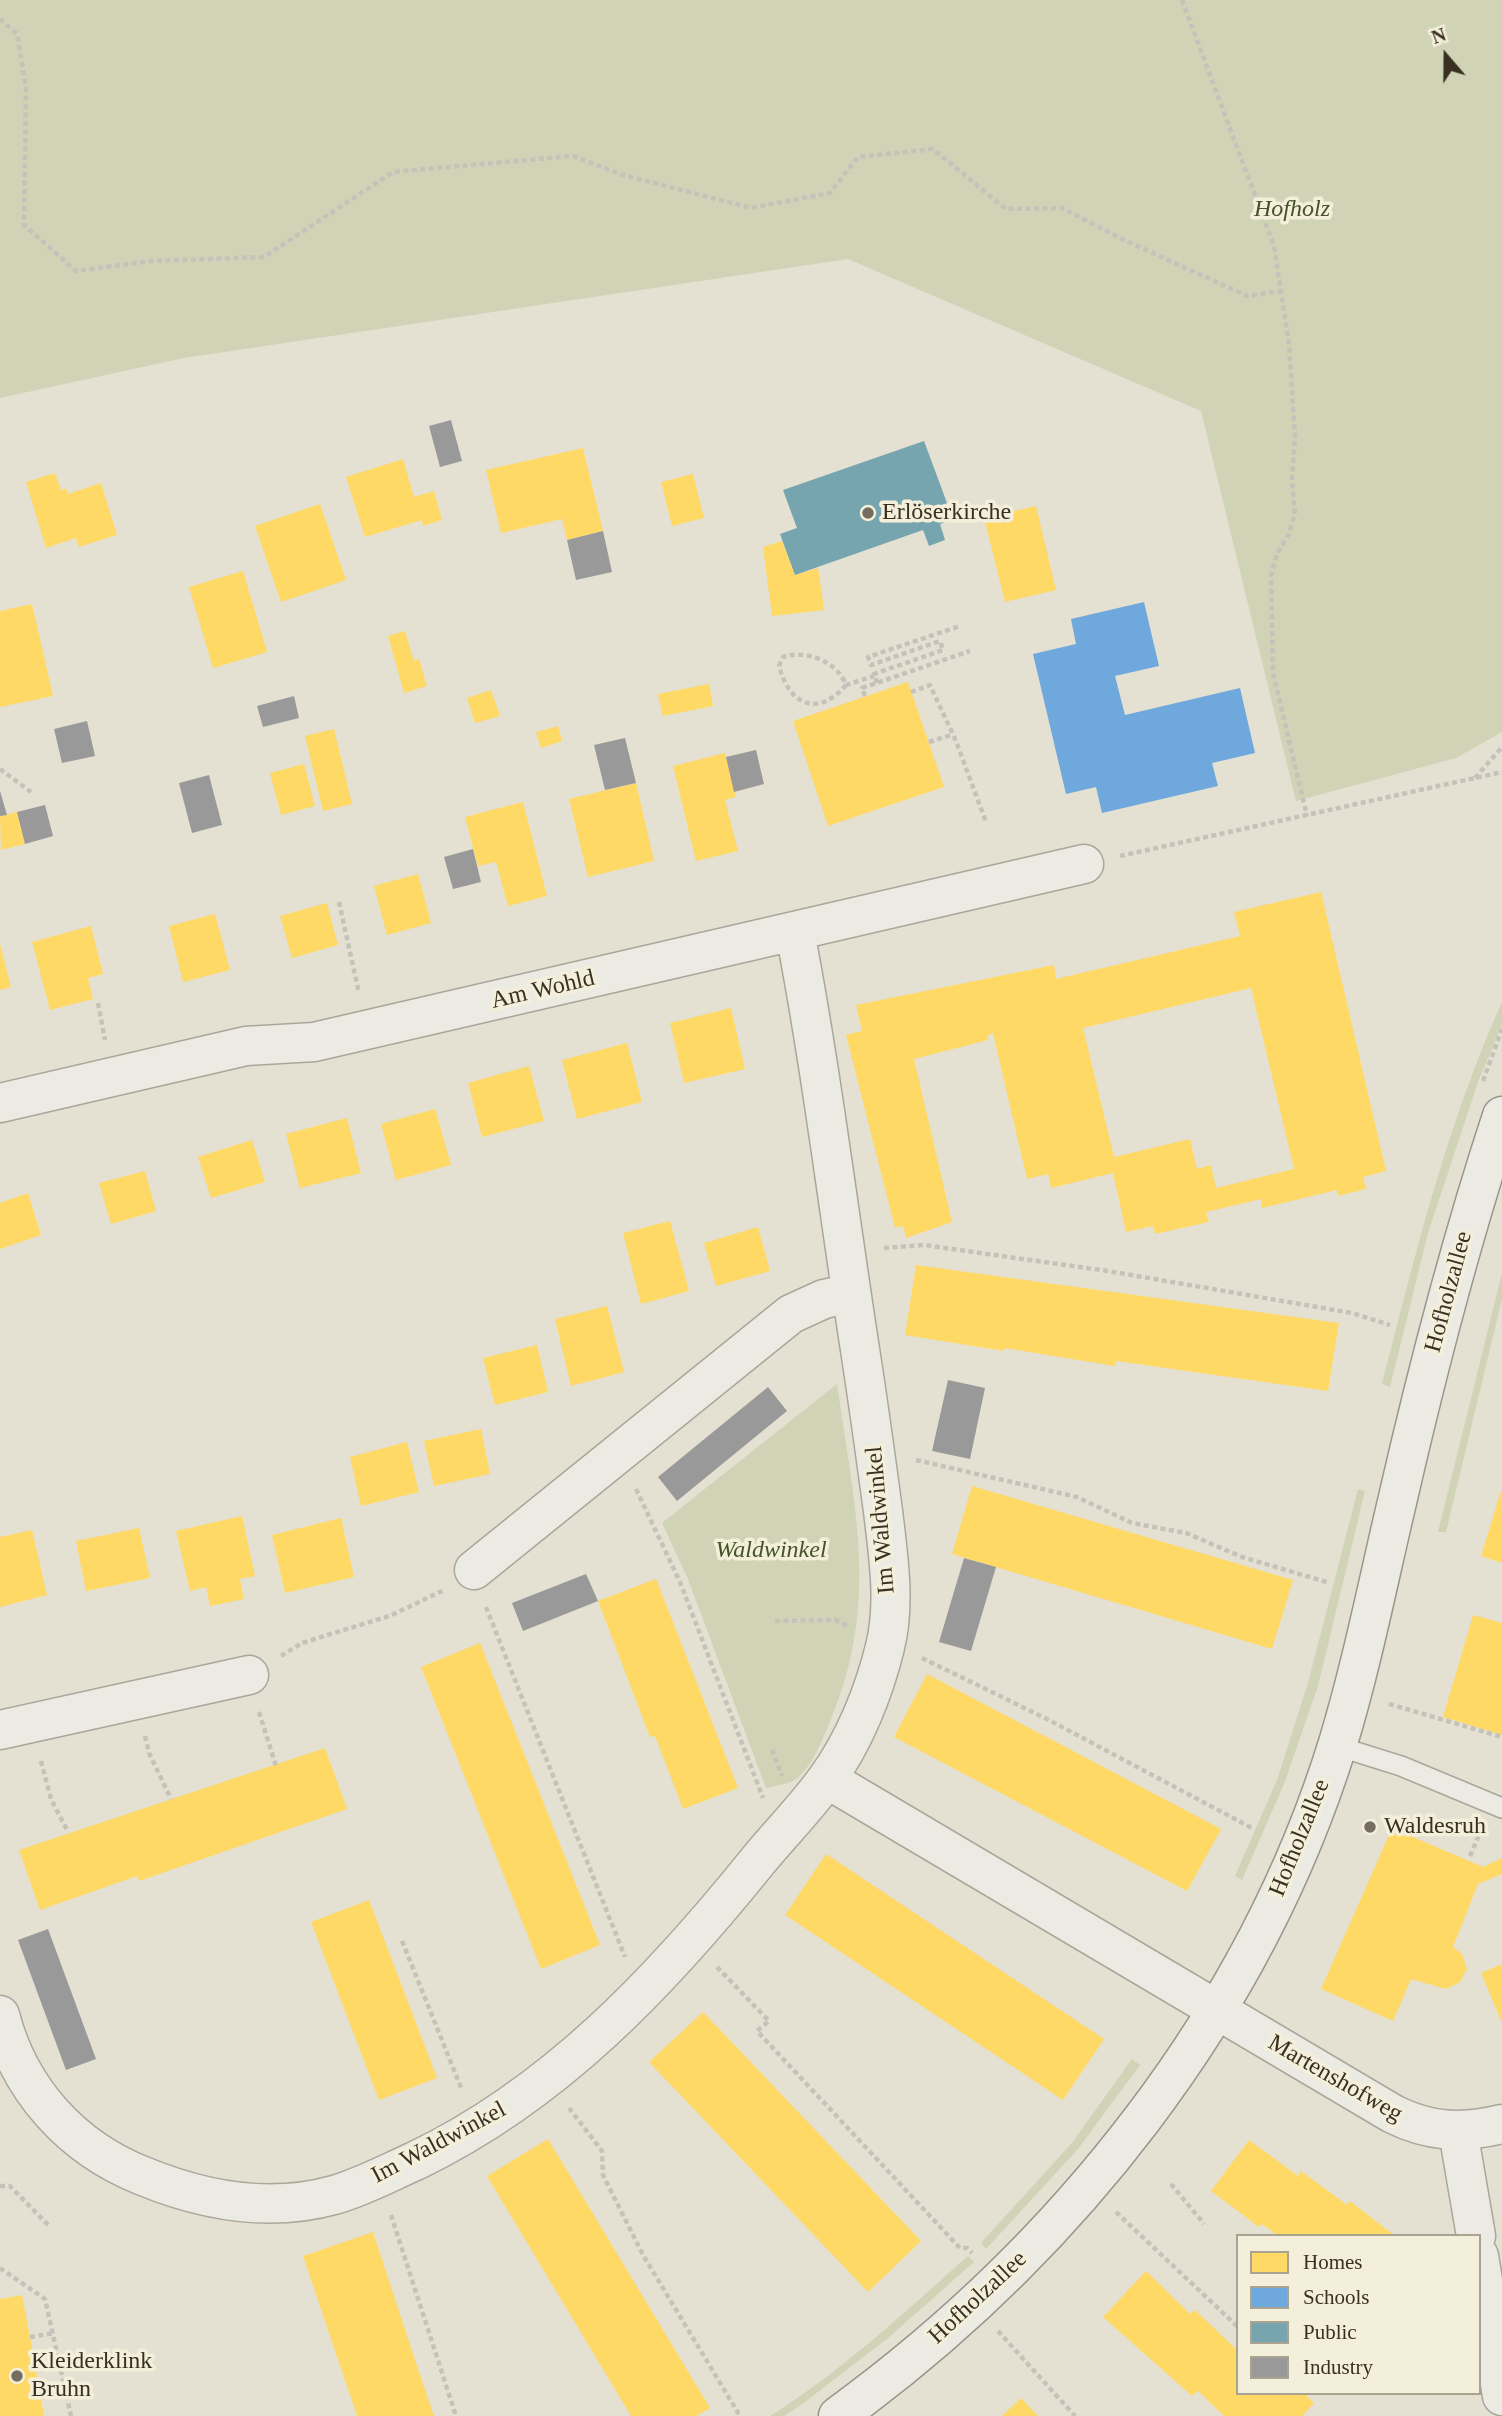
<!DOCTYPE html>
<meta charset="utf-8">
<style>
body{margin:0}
#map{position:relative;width:1502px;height:2416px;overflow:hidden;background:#e4e0d2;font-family:Georgia,serif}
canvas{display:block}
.legend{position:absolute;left:1236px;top:2234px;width:245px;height:161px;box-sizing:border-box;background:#f3efda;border:2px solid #a9a390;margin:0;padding:9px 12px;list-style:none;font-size:21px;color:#393022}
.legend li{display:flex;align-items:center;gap:14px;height:35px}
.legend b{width:35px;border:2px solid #a9a390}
.north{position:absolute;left:1411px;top:21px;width:70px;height:70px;-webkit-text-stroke:5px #f3efda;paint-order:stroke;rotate:340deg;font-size:19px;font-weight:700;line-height:28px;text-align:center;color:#393022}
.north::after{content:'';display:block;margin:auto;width:24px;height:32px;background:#393022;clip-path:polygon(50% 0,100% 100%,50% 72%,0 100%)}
</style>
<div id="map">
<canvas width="1502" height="2416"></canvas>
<ul class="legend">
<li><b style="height:19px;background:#ffd966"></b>Homes</li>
<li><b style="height:19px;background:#6fa8dc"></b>Schools</li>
<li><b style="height:19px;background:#76a5af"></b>Public</li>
<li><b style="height:19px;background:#999"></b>Industry</li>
</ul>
<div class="north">N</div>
</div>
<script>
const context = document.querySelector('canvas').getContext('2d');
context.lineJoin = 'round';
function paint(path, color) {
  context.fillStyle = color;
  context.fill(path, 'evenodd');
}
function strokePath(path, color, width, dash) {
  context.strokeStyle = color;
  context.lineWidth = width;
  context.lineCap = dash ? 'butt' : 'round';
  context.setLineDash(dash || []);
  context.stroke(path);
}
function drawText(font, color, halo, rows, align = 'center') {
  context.font = font + ' Georgia,serif';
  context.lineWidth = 7;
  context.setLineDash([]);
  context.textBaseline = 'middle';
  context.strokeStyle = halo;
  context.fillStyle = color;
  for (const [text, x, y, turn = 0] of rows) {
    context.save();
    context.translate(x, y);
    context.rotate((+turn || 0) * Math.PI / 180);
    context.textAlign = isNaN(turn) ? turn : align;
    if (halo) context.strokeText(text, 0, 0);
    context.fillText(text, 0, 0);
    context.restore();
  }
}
paint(new Path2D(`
 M0,0H1502V732L1456,758L1296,801L1201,411L848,259L184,358L0,398Z
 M1502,1002V1025L1478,1082L1428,1233L1390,1387L1382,1384C1415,1255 1447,1124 1502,1002Z
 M1502,1273V1299L1446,1532H1438Z
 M837,1384C854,1504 880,1602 831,1719C823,1738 813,1766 796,1779C789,1784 774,1786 766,1788L688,1579L662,1523Z
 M1358,1489L1365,1491L1318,1686L1284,1784L1242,1880L1235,1876L1277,1780L1308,1683Z
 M1132,2059L1140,2065L1078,2149L986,2249L981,2243L1072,2143Z
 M968,2256L974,2262L888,2338L801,2405L784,2416H770C842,2371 905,2312 968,2256Z`), '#d0d3b6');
paint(new Path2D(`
 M583,448L603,531L567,540L562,519L501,533L486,470Z
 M403,459L414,497L434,491L442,520L423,526L422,520L365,537L346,477Z
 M55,473L61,490L67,489L68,494L101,483L117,535L79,547L76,538L46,548L26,482Z
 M693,474L704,518L672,526L661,482Z
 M320,504L346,580L281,602L255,526Z
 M1036,506L1056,590L1005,602L984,518Z
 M782,541L795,575L818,568L824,610L772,616L763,547Z
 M243,571L267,652L213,668L189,587Z
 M32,604L53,696L0,707V611Z
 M405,631L414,661L419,659L427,686L404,693L388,636Z
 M908,682L944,787L828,826L793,721Z
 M709,684L713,706L663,716L658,694Z
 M491,690L500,716L475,723L467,698Z
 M558,726L562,741L541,748L536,732Z
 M334,729L352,804L323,811L305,736Z
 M725,753L736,797L725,800L738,851L696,861L673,766Z
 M304,764L315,806L281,815L270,773Z
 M636,783L654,861L588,877L569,799Z
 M523,802L547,896L508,906L496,862L478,866L465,817Z
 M17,812L25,844L1,850L0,816Z
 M418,874L431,923L387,935L374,886Z
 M1321,892L1386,1171L1363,1177L1366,1189L1338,1196L1337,1190L1262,1208L1261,1199L1206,1212L1209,1222L1155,1234L1153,1226L1126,1232L1113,1173L1051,1188L1048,1174L1027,1179L993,1033L987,1036L988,1040L914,1059L952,1222L906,1238L903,1226L895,1228L846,1035L862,1031L856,1005L1054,965L1056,979L1240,936L1234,912ZM1251,988L1294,1169L1216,1188L1211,1165L1197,1169L1190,1139L1114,1157L1083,1028Z
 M327,903L338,945L292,958L280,916Z
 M215,914L230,970L183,982L169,926Z
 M91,926L103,974L88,978L93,999L50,1010L32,942Z
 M0,944L11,987L0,990Z
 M731,1008L745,1069L684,1083L670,1023Z
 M627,1043L642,1102L577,1119L562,1060Z
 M529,1066L544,1121L482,1137L468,1083Z
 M435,1109L451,1165L396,1180L381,1124Z
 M347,1118L361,1173L300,1188L286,1134Z
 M252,1140L265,1182L211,1198L198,1157Z
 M145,1171L156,1211L111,1224L99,1183Z
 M28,1193L41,1235L0,1249V1203Z
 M670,1221L689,1291L641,1304L623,1233Z
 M758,1227L770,1271L716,1286L704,1243Z
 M916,1265L1339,1323L1328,1391L1116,1361L1115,1366L1005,1348L1004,1351L905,1335Z
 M607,1306L624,1372L571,1386L555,1319Z
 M537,1345L548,1392L495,1405L483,1358Z
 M481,1429L490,1474L434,1486L424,1441Z
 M407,1442L419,1492L361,1506L350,1457Z
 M972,1486L1293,1580L1272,1649L952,1554Z
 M1501,1491H1502V1563L1481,1556Z
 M242,1516L255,1576L240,1579L244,1599L210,1606L206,1587L190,1591L176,1531Z
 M341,1518L354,1577L285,1593L272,1535Z
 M139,1528L150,1578L86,1591L76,1541Z
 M32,1530L47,1595L0,1607V1537Z
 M656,1579L738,1788L683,1809L655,1736L650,1737L598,1601Z
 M1473,1615L1502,1623V1735L1443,1717Z
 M480,1643L600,1945L541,1969L421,1667Z
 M927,1674L1221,1829L1187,1891L894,1737Z
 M325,1748L347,1809L139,1881L137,1876L40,1910L19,1850Z
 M1392,1828L1483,1867L1502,1858V1874L1478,1884L1453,1947L1462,1954L1467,1969L1460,1982L1446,1989L1411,1979L1393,2021L1321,1989Z
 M826,1854L1104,2039L1063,2100L785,1915Z
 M369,1900L437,2078L379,2100L311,1922Z
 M1502,1964V2023L1481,1973Z
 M703,2012L921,2241L868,2292L649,2062Z
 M548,2139L710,2408L696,2416H631L487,2176Z
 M1249,2140L1298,2176L1301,2171L1347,2205L1350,2201L1395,2236H1278L1262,2224L1259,2227L1211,2191Z
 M373,2232L417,2366L434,2416H357L303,2256Z
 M1146,2271L1190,2314L1195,2310L1238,2351V2393H1304L1314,2403L1302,2416H1224L1198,2391L1192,2396L1103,2317Z
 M22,2295L30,2337L44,2416H0V2299Z
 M1021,2398L1038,2416H1002Z`), '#ffd966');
paint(new Path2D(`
 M1144,602L1159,666L1115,676L1125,715L1240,688L1255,753L1212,763L1218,786L1102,813L1096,787L1066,794L1033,654L1076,644L1071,619Z`), '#6fa8dc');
paint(new Path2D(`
 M924,441L947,503L942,505L948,521L940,524L945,540L929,546L923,530L795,575L780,534L797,528L783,490Z`), '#76a5af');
paint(new Path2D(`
 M451,420L462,461L440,467L429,426Z
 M603,531L612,572L576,580L567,540Z
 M294,696L299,718L263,727L257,706Z
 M87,721L95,756L62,763L54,729Z
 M625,738L636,783L605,790L594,745Z
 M756,750L764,784L734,792L726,757Z
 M209,775L222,825L192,833L179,783Z
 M0,791L7,815L0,816Z
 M45,805L53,836L25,844L17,812Z
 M473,849L481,882L453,889L444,857Z
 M948,1380L985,1388L970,1459L932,1451Z
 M768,1387L787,1411L677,1501L658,1477Z
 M964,1558L996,1567L971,1651L939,1642Z
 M586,1574L598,1601L523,1631L512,1603Z
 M48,1929L96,2059L66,2070L18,1940Z`), '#999');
const lane = new Path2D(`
 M1337,1746L1401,1766L1502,1808`);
const street = new Path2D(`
 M0,1103L246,1046L314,1042L1084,864
 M474,1570L791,1314L824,1299L851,1293
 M0,1730L249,1675
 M827,1779L1393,2114C1429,2132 1462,2134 1502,2124
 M0,2015C19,2090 72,2148 143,2176C204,2201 269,2213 334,2195C362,2187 388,2173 415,2161C555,2094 661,1981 757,1862C779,1835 805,1809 826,1780C854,1742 874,1692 885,1647C896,1603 888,1554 883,1511C876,1459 869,1408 861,1356C839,1215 822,1073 795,932
 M1458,2131L1476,2236
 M1479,2256L1502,2396`);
const secondary = new Path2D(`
 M838,2416C1066,2250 1254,2015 1338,1743C1362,1664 1378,1582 1397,1502C1427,1371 1460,1243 1502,1116`);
strokePath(lane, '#aaa69a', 22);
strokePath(street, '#aaa69a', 41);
strokePath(secondary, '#9a958a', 41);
strokePath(new Path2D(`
 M1182,0L1274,246L1289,344L1295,436L1292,480L1295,514L1288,536L1277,553L1271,576L1273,673L1307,816
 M0,19L17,34L26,87L24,225L76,271L150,261L264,257L393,172L573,156L623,175L751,208L830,193L858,157L933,149L1006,209L1062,208L1122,239L1247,296L1281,291
 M877,683L874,674L943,650L940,641L871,665L868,657L960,626
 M846,685C818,718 789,705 779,666L783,657C806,649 838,662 846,685L874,676
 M911,692L930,685L956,741L986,822
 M865,696L862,688L970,651
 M929,742L951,735
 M0,769L31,792
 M1475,778L1502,747
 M1120,856L1502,772
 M339,902L359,993
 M98,1003L105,1040
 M1483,1081L1502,1029
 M884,1248L924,1245L1108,1271L1352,1313L1390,1325
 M916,1460L1077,1497L1132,1523L1186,1533L1242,1557L1330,1583
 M636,1489L680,1582L763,1798
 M486,1607L625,1957
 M775,1621L835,1620L850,1627
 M281,1656L302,1643L392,1615L444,1590
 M922,1658L1047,1719L1252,1828
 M1389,1704L1502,1737
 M259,1712L276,1766
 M145,1736L149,1753L171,1799
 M772,1750L782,1776
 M41,1761L51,1799L68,1832
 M1470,1856L1481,1830
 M402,1941L462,2090
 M717,1967L769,2021L757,2031L960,2248H967L972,2253
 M569,2108L602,2151L603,2175L643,2255L740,2416
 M1171,2184L1204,2224
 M0,2186H10L50,2227
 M1116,2212L1238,2327
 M391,2215L456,2416
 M0,2268L45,2299L71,2416
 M998,2331L1075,2416
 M30,2337L54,2333
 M40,2396L66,2391`), '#c5c2ba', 4.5, [5, 3.5]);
strokePath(lane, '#ecebe3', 19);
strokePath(street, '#ecebe3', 38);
strokePath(secondary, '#ecebe3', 38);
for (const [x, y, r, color] of [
 [868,513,7,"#756e60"],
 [1370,1827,7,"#756e60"],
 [17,2376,7,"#756e60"]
]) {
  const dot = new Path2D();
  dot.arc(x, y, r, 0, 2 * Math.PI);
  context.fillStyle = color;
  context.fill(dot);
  strokePath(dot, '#f3efda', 2.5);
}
drawText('italic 24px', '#45532b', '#f3efda', [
 ["Hofholz",1292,210],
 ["Waldwinkel",771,1551]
]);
drawText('24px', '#393022', '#f3efda', [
 ["Erlöserkirche",882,513],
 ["Waldesruh",1384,1827],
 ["Kleiderklink",31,2362],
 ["Bruhn",31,2390]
], 'left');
drawText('24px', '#393022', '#f3efda', [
 ["Am Wohld",543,990,-13],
 ["Hofholzallee",1449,1292,-75],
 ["Im Waldwinkel",881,1520,-95],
 ["Hofholzallee",1300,1838,-68],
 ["Martenshofweg",1335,2079,30],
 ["Im Waldwinkel",439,2143,-28],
 ["Hofholzallee",978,2298,-43]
]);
</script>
